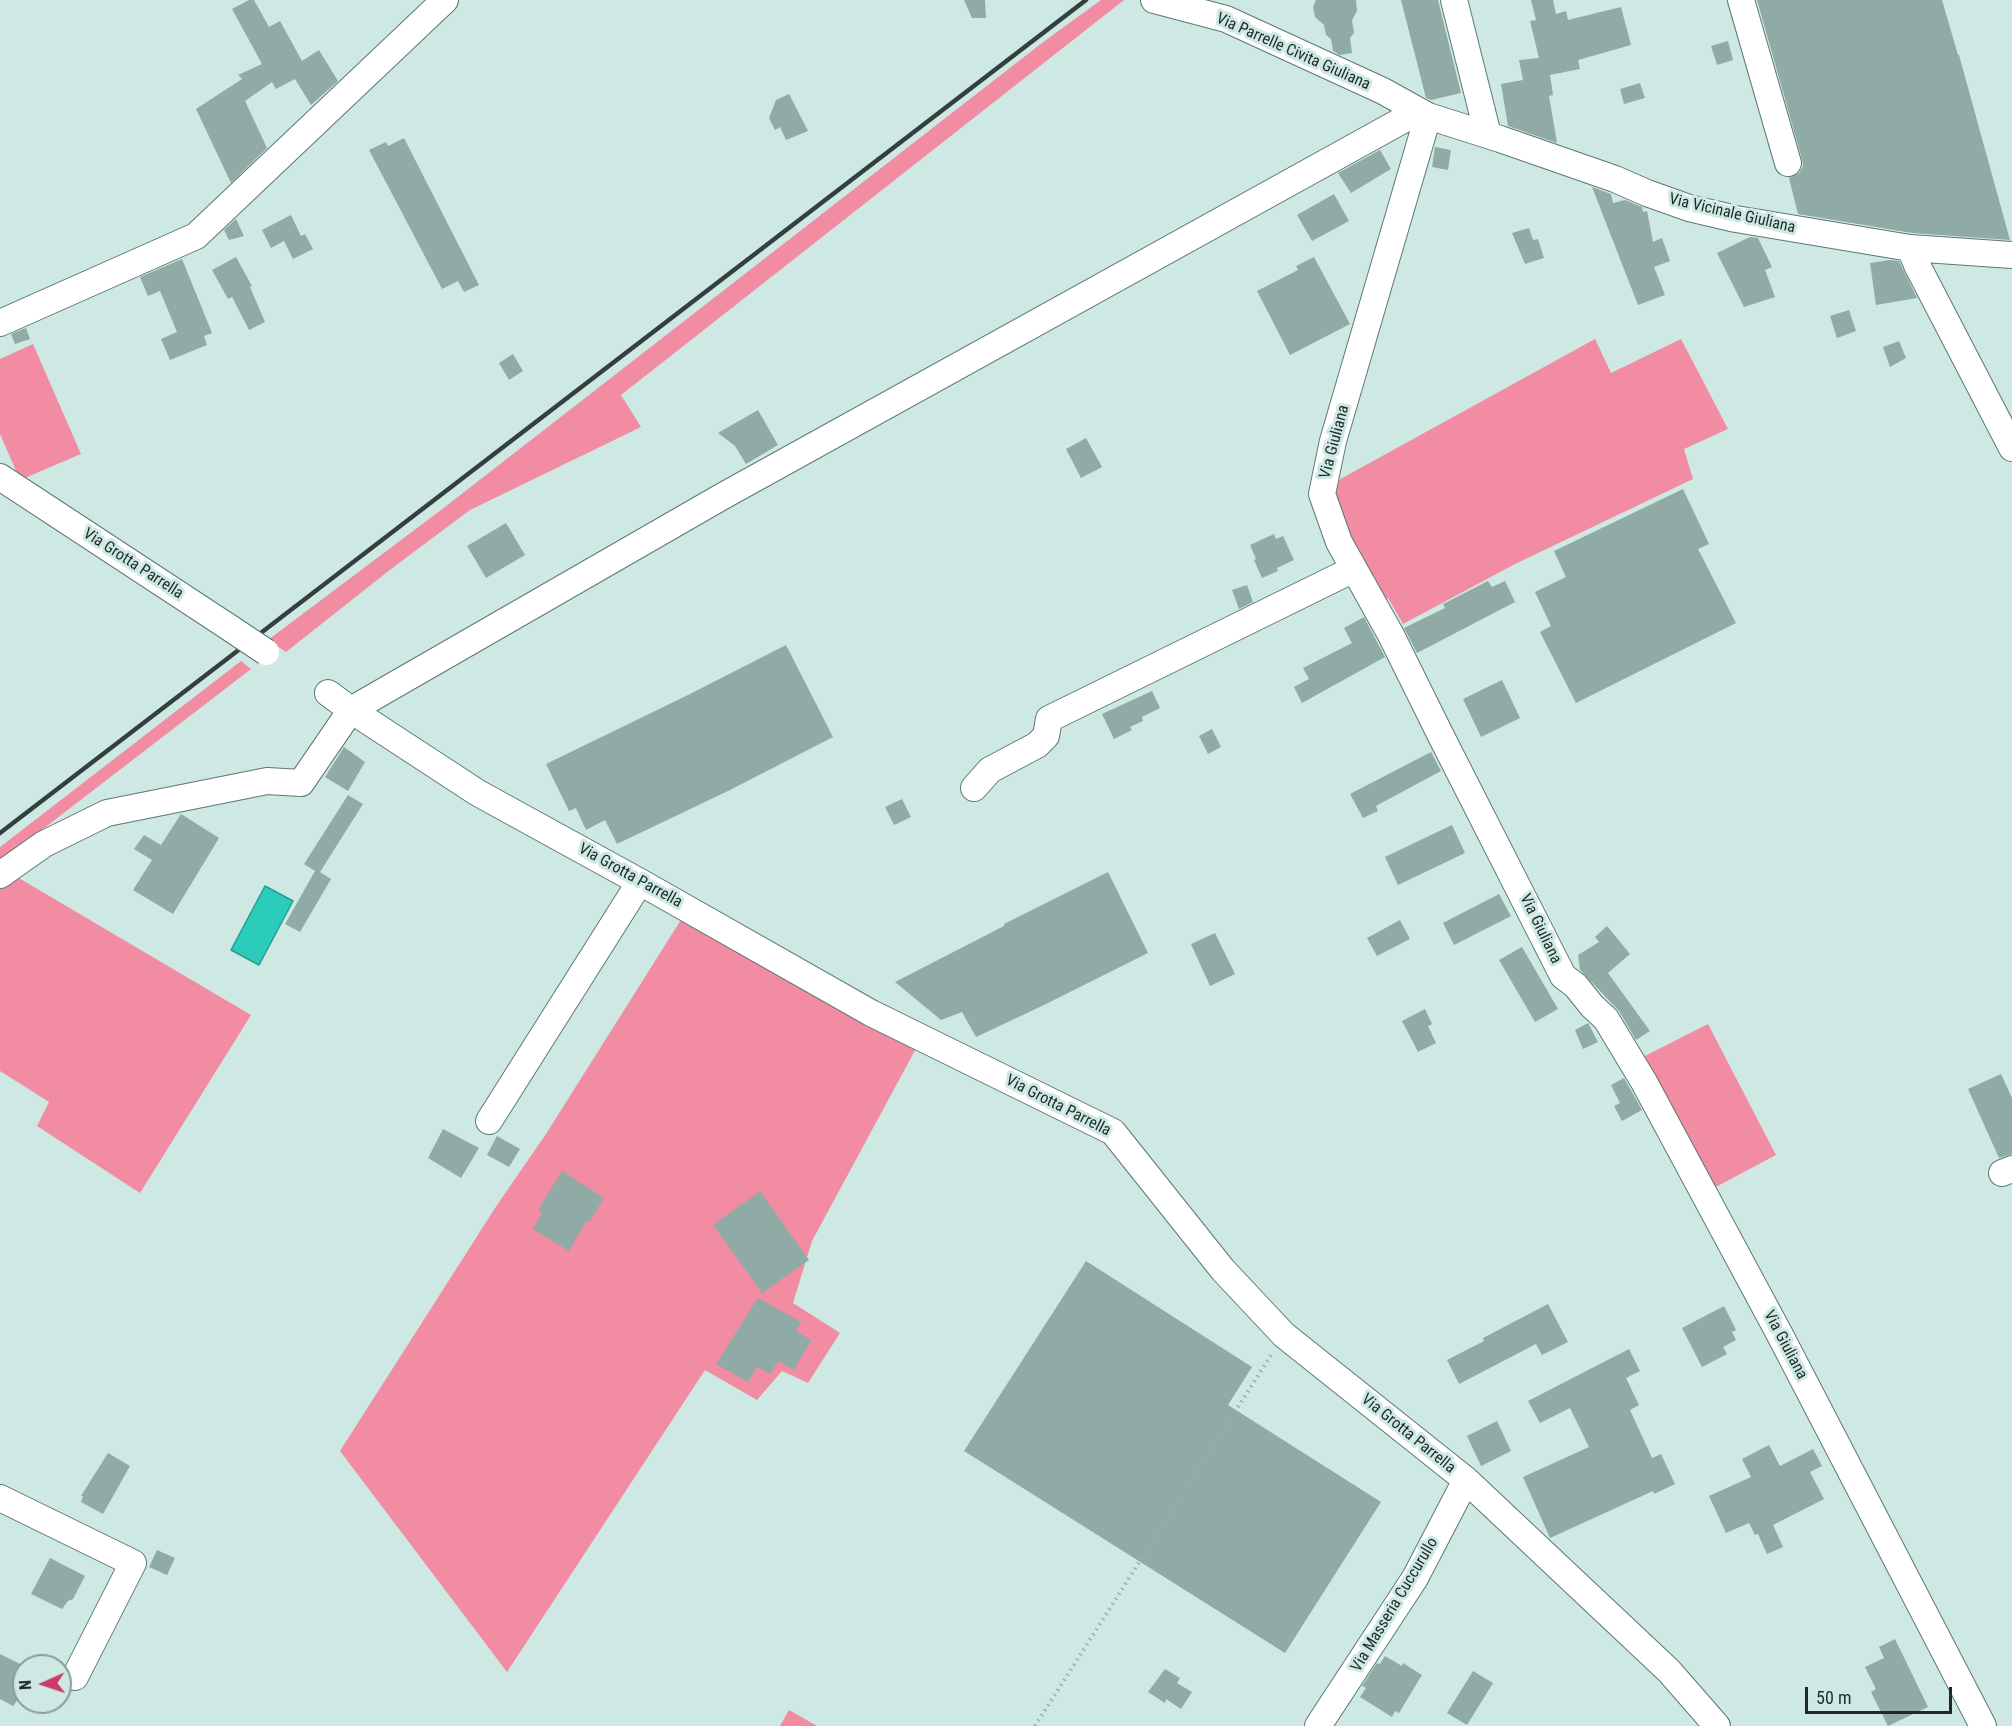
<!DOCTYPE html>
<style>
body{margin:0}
#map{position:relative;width:2012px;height:1726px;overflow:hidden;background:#cee9e4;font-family:"Roboto Condensed",sans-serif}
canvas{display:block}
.north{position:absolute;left:12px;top:1654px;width:60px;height:60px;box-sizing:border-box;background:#cee9e4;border:2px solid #889c98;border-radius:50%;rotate:267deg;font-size:16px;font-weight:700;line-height:24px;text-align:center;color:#1f2927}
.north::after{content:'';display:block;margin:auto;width:21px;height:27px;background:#ca3c66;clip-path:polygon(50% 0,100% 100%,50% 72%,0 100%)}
.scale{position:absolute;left:1805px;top:1687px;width:147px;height:27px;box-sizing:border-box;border:3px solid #1f2927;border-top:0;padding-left:8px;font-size:18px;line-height:21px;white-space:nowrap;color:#1f2927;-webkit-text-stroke:4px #cee9e4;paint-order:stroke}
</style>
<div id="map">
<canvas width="2012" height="1726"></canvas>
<div class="north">N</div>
<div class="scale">50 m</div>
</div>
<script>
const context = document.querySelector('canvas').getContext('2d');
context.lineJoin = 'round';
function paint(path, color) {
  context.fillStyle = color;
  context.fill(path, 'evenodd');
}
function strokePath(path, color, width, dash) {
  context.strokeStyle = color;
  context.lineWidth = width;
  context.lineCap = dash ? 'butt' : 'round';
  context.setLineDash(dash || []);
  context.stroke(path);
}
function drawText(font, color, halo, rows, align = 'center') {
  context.font = font + ' "Roboto Condensed",sans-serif';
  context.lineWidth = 6;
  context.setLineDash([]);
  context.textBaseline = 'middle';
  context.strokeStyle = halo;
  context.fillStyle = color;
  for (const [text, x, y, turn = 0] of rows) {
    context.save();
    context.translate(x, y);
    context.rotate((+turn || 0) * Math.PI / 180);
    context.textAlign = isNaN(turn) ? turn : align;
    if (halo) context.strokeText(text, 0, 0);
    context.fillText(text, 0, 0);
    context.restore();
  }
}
paint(new Path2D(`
 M1101,0H1124L621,395L641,427L470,510L391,569L286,652L268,640L441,510L1042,43Z
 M1595,339L1611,373L1681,339L1728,429L1684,449L1693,479L1515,564L1403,624L1388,598L1382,601L1371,581L1335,503V482Z
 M33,344L81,454L20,480L0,434V359Z
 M241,661L251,669L0,862V847Z
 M12,874L251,1015L140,1193L37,1126L49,1102L0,1071V882Z
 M684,915L919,1043L812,1241L793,1303L840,1333L808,1383L782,1371L757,1400L705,1370L507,1672L340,1451L497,1205L546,1134Z
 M1708,1024L1776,1155L1710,1190L1639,1059Z
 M789,1710L817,1726H780Z`), '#f18ca2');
const water = new Path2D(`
 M265,886L293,901L259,965L231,950Z`);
paint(water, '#2bcdba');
strokePath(water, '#279c8e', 1.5);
paint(new Path2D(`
 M249,0H254L269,27L280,21L302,61L319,50L338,81L311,105L295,79L276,89L272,82L245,101L267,148L231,183L196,109L242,79L238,75L262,64L232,9Z
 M964,0H985L986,18H972Z
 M1316,0H1356L1357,11L1352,20L1354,33L1350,38L1352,53L1340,55L1333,51L1331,39L1326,35L1324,25L1315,17L1313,7Z
 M1401,0H1438L1461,93L1431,100L1426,98Z
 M1531,0H1553L1556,14L1566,11L1568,20L1621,7L1631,45L1578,60L1580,69L1550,75L1553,95L1549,96L1557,143L1508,126L1501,84L1523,80L1519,60L1539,58L1530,21L1536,20Z
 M1757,0H1942L1958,55H1959L2010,240L1912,233L1798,214L1789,178L1799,173L1803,166L1802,159Z
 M1728,41L1733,60L1717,65L1711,46Z
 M1640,83L1645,98L1624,104L1620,89Z
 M789,94L808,131L786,140L780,127L775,130L769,118L776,100Z
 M404,138L479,285L464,292L458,281L442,289L369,150L386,142L388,146Z
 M1435,147L1451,150L1448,170L1432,167Z
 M1380,150L1391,169L1351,193L1338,173Z
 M1592,187L1611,194L1613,203L1625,200L1642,207L1643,212L1647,211L1653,242L1662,238L1670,261L1654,267L1665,295L1638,305Z
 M1334,194L1349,221L1312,241L1297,215Z
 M291,215L301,236L305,234L313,249L293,259L284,241L271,248L262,230Z
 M236,219L244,236L229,240L224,230Z
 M1529,228L1533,240L1538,239L1544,258L1525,264L1512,233Z
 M1750,237L1758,238L1772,267L1765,270L1775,297L1744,307L1717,253Z
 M236,257L252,286L250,287L265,322L249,330L232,297L228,299L212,270Z
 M1314,257L1350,324L1290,355L1257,291L1298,270L1296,266Z
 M182,259L212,333L204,336L207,345L170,360L161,339L177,332L160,291L148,296L140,277Z
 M1890,260L1899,261L1917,298L1876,305L1870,263Z
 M1849,310L1856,331L1837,338L1830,316Z
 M26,328L30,339L15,344L11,334Z
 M1899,341L1906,358L1890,367L1883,347Z
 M513,354L523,371L509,380L499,363Z
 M758,410L778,445L746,464L735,446L718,433Z
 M1086,438L1102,467L1081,478L1066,449Z
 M1683,489L1709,544L1698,549L1736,623L1576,703L1540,632L1551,626L1535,592L1566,577L1554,551Z
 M506,523L525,555L486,578L467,546Z
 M1274,534L1276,539L1283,536L1294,560L1277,568L1278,571L1262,578L1254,560L1256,559L1250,545Z
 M1488,581L1492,587L1505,581L1515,602L1417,653L1404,628L1445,608L1443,604Z
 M1247,585L1253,602L1239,609L1232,590Z
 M1364,617L1385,657L1302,703L1294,687L1309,679L1303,668L1352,643L1344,628Z
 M786,645L833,737L730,790L617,844L605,820L586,830L576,808L569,811L546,764L688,695Z
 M1502,680L1520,718L1481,737L1463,699Z
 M1152,691L1160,708L1142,717L1143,721L1130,727L1132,730L1114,739L1102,714Z
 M1212,729L1221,747L1208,754L1199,736Z
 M344,747L365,762L348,791L325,777Z
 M1431,752L1441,771L1376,806L1378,811L1363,818L1350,794Z
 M348,795L363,804L320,872L331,879L300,932L285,924L315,871L304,864Z
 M902,799L911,817L894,825L885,807Z
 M181,814L219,838L173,914L133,890L152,860L134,849L144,835L161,845Z
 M1452,825L1465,853L1398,885L1385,857Z
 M1108,872L1148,953L1044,1005L976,1037L962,1012L941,1020L895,982L1004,926V924Z
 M1499,894L1511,916L1454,945L1443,923Z
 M1400,920L1410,939L1377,956L1367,938Z
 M1607,926L1630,954L1608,973L1650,1031L1636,1040L1619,1011L1580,970L1578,955L1599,942L1595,937Z
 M1215,933L1235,974L1210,986L1191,944Z
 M1522,947L1558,1009L1535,1022L1499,960Z
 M1425,1009L1432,1024L1428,1026L1436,1043L1418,1052L1402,1021Z
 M1588,1023L1598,1042L1583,1049L1575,1030Z
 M2001,1074L2012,1098V1154L1999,1158L1968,1089Z
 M1624,1078L1642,1110L1622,1121L1614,1106L1620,1103L1611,1085Z
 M443,1129L479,1148L461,1178L428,1158Z
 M497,1136L520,1149L509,1167L487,1155Z
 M562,1171L604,1198L589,1222L586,1221L569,1251L533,1229L542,1213L538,1210Z
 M760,1191L809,1260L762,1293L713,1225Z
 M1086,1261L1252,1367L1228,1405L1381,1502L1285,1653L964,1451Z
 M758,1298L801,1322L796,1331L811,1340L794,1370L778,1361L770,1374L757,1367L748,1382L716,1364Z
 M1548,1304L1568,1342L1542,1355L1536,1344L1459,1384L1447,1360L1484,1341L1483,1338Z
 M1724,1306L1736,1330L1732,1332L1736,1340L1723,1347L1727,1354L1702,1367L1682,1328Z
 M1629,1349L1640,1371L1626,1378L1639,1405L1630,1410L1652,1458L1661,1454L1675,1484L1654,1494L1653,1491L1550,1538L1523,1477L1589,1447L1570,1408L1540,1423L1528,1401Z
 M1497,1421L1511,1451L1481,1466L1467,1436Z
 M1769,1445L1780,1466L1813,1449L1822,1466L1810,1472L1824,1499L1773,1525L1783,1547L1767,1554L1758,1534L1755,1535L1749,1523L1726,1533L1709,1496L1751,1477L1742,1459Z
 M108,1453L130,1466L103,1514L81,1502L83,1496H81Z
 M157,1550L175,1558L167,1575L149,1567Z
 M50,1558L85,1576L73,1599L68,1601L62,1609L31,1594Z
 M1895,1639L1928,1707L1888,1726L1871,1692L1876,1689L1865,1667L1884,1658L1879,1647Z
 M0,1654L24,1666V1696L19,1698L13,1706L0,1699Z
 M1385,1656L1402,1666L1403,1663L1422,1675L1399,1713L1395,1711L1392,1717L1360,1697L1366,1688L1362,1686L1377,1663L1380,1664Z
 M1165,1669L1180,1678L1177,1683L1192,1692L1181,1709L1166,1699L1165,1703L1148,1692Z
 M1473,1671L1493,1683L1467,1725L1447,1713Z`), '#90aaa5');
const minor = new Path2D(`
 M1154,0L1226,19L1383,91L1428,116L1500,139L1615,179L1647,193L1689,208L1736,219L1910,248L2012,255
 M1454,0L1488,135
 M1741,0L1788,163
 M1428,116L1333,441L1322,494L1339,542L1391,635L1440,734L1563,976L1576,986L1592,1006L1606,1019L1644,1082L1780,1335L1983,1726
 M1910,248L1917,265L2012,448
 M0,323L196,236L445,0
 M0,477L227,626
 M328,693L351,710L478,793L640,882L871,1013L1113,1132L1223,1270L1284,1335L1466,1480L1669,1671L1717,1726
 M974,788L990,770L1037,745L1046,736L1049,719L1354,569
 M0,875L44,844L107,813L267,781L301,783L351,710L723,496L1419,111
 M489,1121L640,882
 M2002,1173L2012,1169
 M0,1498L133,1563L75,1677
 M1318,1726L1415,1578L1466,1480`);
strokePath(minor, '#5e7773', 28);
strokePath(new Path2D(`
 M1035,1726L1273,1352`), '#99afab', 4, [1.5, 4.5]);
strokePath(minor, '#fff', 26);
strokePath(new Path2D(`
 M0,833L1086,0`), '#34403e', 4.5);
const minorBridge = new Path2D(`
 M227,626L266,652`);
strokePath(minorBridge, '#5e7773', 28, []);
strokePath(minorBridge, '#fff', 26);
drawText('16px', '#1f2927', '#cee9e4', [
 ["Via Parrelle Civita Giuliana",1293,52,24],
 ["Via Vicinale Giuliana",1732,214,13],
 ["Via Giuliana",1335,442,-75],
 ["Via Grotta Parrella",133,564,33],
 ["Via Grotta Parrella",630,876,29],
 ["Via Giuliana",1540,929,64],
 ["Via Grotta Parrella",1058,1106,27],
 ["Via Giuliana",1785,1345,62],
 ["Via Grotta Parrella",1408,1434,39],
 ["Via Masseria Cuccurullo",1395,1605,-59]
]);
</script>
